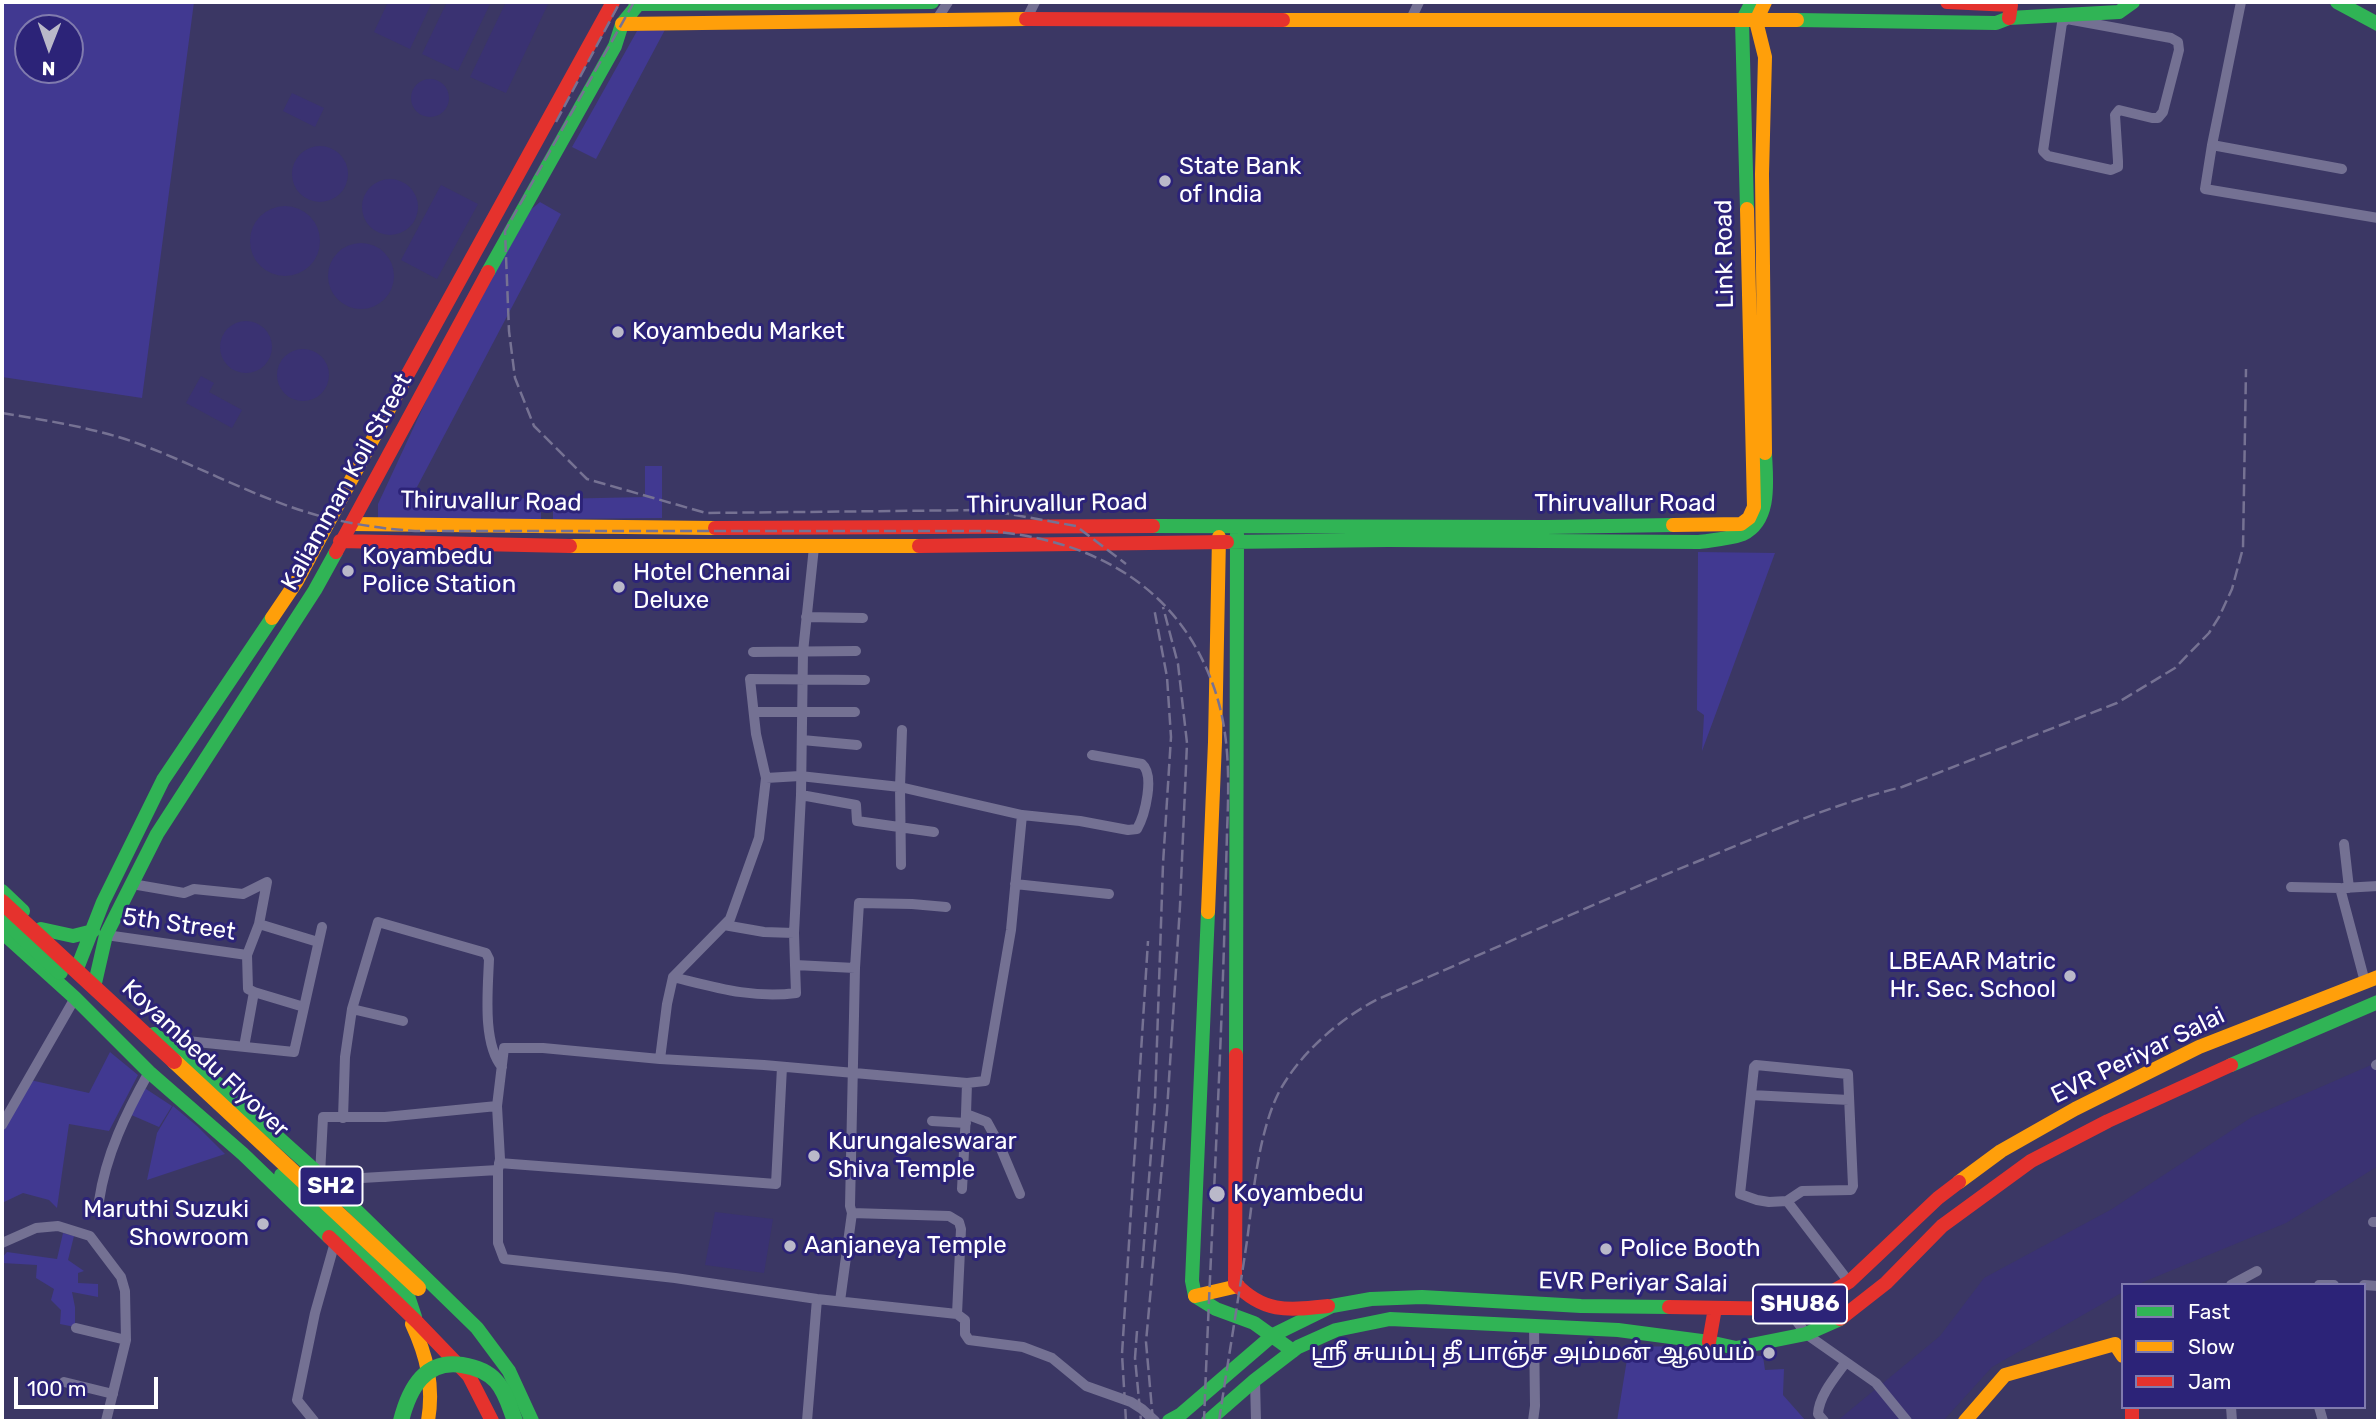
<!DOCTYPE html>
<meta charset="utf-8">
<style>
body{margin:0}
#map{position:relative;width:2380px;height:1423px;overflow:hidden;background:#3b3764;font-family:Rubik,sans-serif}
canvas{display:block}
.frame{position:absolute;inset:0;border:4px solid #fff;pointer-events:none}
.legend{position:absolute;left:2121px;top:1283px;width:245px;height:126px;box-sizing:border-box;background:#2c2378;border:2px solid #807bae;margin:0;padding:9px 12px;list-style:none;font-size:21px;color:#fff}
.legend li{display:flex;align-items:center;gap:14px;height:35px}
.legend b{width:35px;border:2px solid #807bae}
.north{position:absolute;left:14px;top:14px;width:70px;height:70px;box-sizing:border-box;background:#2c2378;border:2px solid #807bae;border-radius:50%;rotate:181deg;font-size:19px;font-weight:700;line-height:28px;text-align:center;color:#fff}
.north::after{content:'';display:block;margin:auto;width:24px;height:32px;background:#bab9c9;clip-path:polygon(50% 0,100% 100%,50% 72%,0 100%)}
.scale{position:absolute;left:14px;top:1377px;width:144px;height:32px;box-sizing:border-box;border:4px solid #fff;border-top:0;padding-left:9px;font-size:21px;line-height:24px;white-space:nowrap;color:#fff;-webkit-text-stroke:5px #2c2378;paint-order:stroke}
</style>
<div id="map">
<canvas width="2380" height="1423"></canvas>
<div class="frame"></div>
<ul class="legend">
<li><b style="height:9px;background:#30b455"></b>Fast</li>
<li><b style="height:9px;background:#ff9f0a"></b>Slow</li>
<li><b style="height:9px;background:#e5322d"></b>Jam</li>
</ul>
<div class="north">N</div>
<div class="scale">100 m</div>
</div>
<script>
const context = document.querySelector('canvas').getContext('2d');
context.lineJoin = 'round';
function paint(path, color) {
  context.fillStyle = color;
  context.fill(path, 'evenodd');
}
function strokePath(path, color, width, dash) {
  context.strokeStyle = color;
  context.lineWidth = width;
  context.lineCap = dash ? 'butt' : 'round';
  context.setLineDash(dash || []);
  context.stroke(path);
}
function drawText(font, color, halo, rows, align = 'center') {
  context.font = font + ' Rubik,"Noto Sans Tamil",sans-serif';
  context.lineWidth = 6;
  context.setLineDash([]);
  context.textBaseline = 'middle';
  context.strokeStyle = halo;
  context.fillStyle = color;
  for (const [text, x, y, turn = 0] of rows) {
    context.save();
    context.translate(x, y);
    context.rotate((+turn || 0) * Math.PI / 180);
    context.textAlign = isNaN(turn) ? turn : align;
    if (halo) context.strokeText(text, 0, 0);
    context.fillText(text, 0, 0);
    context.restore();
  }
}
paint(new Path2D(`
 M2,2H194L142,398L2,377ZM70,28V70H28V28Z
 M667,26L596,159L572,147L637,31L641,28Z
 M540,202L561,214L417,487L423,500L541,498V520L378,522V504L505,231Z
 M645,466H662V518L553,519V499L645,497Z
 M1698,552L1775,553L1702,751L1704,715L1697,710Z
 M110,1052L138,1075L109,1131L69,1124L57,1208L49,1200L23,1193L2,1203V1131L30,1080L89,1093Z
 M143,1087L172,1106L159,1127L129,1114Z
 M173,1106L197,1126L225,1154L147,1180L157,1133Z
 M63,1233L74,1236L68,1260L84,1271L78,1273V1283L98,1284V1297L72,1292L75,1307V1327L60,1324L61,1310L51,1300L54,1289L36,1278L37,1265L2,1263V1258L7,1252L57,1259Z
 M1682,1346L1708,1354L1763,1356L1765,1370L1784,1369L1783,1395L1806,1421H1617L1629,1347Z`), '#413991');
paint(new Path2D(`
 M388,2H432L410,49L374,32Z
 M447,2H491L458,71L422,54Z
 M506,2H549L506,93L470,77Z
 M411 98a19 19 0 1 1 38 0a19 19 0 1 1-38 0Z
 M292,93L324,108L315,127L283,111Z
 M292 174a28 28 0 1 1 56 0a28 28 0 1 1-56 0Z
 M362 207a28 28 0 1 1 56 0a28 28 0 1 1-56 0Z
 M441,185L478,204L437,279L401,260Z
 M250 241a35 35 0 1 1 70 0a35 35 0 1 1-70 0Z
 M328 276a33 33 0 1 1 66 0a33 33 0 1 1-66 0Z
 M220 347a26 26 0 1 1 52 0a26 26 0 1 1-52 0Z
 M277 375a26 26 0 1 1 52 0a26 26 0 1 1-52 0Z
 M201,376L214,383L209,392L242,410L232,428L186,403Z
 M2378,1062V1166L2286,1223L2136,1285H2123V1292L1992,1367L1943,1421H1837L1940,1336L1984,1278L2112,1209L2252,1117Z
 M715,1212L773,1219L764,1273L705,1265Z`), '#3a3272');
strokePath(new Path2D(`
 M2241,2L2212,145L2205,189L2378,218
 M937,19L948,2
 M2067,19L2171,38L2178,42L2179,50L2163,112L2158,118H2152L2119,110L2115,115L2118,161V167L2111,170L2048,156L2043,151L2062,23Z
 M1026,20L1035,2
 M1410,21L1419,2
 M2212,145L2342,169
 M806,617L863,618
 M753,652L856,651
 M865,680L750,679L756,734L766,778L759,838L730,919L673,977L667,1004L660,1059L764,1065L967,1083L985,1081L1011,930L1022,815
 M754,712H855
 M802,740L857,745
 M766,778L800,776L900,787L1022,815L1080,821L1128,830L1137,829C1145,815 1155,775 1142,764L1092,755
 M801,795L856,805L857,821L934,832
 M2344,844L2349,888
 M901,865L900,787L902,730
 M132,884L184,893L194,889L243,894L267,882
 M1015,884L1109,894
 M2291,887L2340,888L2365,982
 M2343,888L2378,886
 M259,924L267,882
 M724,925L764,932L794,933
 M106,935L247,955
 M795,965L794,933L801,795L803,652L814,547
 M855,968L859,903L912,904L946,907
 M673,977C714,987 753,999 796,993L795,965L855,968L850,1206L852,1213L840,1301
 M254,992L304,1007
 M352,1009L403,1021
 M244,1047L254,992L248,989L247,955L259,924L318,942
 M173,1050L187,1041L294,1052L322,927
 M660,1059L543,1048H504L497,1106L500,1159L498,1170V1243L504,1259L675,1278L817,1299L957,1314L965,1320V1334L969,1340L1023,1347L1052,1358L1086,1386L1131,1402L1142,1409L1155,1421
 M1756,1065L1848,1074L1853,1186L1851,1190L1802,1191L1787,1201L1769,1202L1757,1200L1740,1194L1754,1067Z
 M2376,1065L2378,1064
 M967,1083L966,1114L987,1122L999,1144L1020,1194
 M1751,1095L1849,1100
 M497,1106L385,1117H323L320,1175L345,1179L498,1170
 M343,1118L345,1057L352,1009L378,922L486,953L489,959C488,989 482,1043 502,1067
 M932,1121L966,1123
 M2,1125L75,998
 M499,1163L776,1184L782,1067
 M962,1189L966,1114
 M99,1201C106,1154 126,1113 149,1072
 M1787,1201L1849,1282
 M852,1213L949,1216L959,1222L961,1229L957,1314
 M2373,1222H2378
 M2,1243L36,1228L58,1226L90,1236L121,1277L125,1291L126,1340L106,1421
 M2231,1285L2257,1271
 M2319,1285H2334
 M2364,1285L2378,1286
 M1788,1309L1806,1334L1876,1383L1907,1421
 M76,1328L126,1340
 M1255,1380L1256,1421
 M64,1382L113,1394
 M2231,1407L2232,1421
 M2319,1407L2323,1421
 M314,1421L297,1400L315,1313L335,1242
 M807,1421L817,1299
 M1533,1421L1535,1406L1534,1325
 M1824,1421L1818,1414C1819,1395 1836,1376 1846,1362`), '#747193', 10);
strokePath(new Path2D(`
 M635,2L639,4L932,2
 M2337,2L2378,24
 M1797,20L1996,23L2009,18L2119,12L2133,2
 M1747,209L1742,21L1752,2
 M488,272L615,46L622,24L640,2
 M1153,526L1547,527L1673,525
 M1227,542L1388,540L1699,542C1713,540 1730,539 1743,534C1772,520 1766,479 1765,453
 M2,891L23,911
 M1208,912L1192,1281L1195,1296L1216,1309L1254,1323L1293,1351
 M41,929L73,936L93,931
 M2,932L75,998L149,1072L243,1154L329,1237
 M78,966L103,902L163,780L272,618
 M95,983L106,935L157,834L315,590L336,552
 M154,1034L222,1087L320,1175L477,1328L509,1371L532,1421
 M1236,1055L1237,534
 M2231,1065L2378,1002
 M281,1175L408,1296L415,1317
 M1169,1421L1180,1415L1273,1335L1332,1306L1371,1299L1422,1297L1581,1306L1669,1307
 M1208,1421L1255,1380L1298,1347L1336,1330L1390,1319L1618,1330L1709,1342L1736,1348L1806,1334L1840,1319`), '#30b455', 14);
strokePath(new Path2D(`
 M1765,2L1756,21L1765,57L1762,174L1765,453
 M1283,20H1797
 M622,24L1026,19
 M352,524L715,528
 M1673,525L1741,524L1749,518L1754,507L1747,209
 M570,546H919
 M272,618L297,581L404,381
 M1208,912L1215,742L1219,537
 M1959,1182L2001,1151L2075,1109L2199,1047L2378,977
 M1195,1296L1238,1286
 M412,1324C427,1356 434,1386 428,1421
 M1965,1421L2005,1375L2115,1344L2123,1356`), '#ff9f0a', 14);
strokePath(new Path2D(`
 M1947,2L2011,5L2009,18
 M1026,19L1283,20
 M404,381L613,2
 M715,528L1153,526
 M340,541L570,546
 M919,546L1227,542
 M336,552L488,272
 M1236,1055L1235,1283C1264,1314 1289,1310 1328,1306
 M329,1237L417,1322L469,1376L492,1421
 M1669,1307L1788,1309L1826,1295L1849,1282L1938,1198L1959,1182
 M1840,1319L1886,1283L1942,1226L2031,1161L2108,1121L2231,1065
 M1709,1342L1715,1308
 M2132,1407V1421`), '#e5322d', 14);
strokePath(new Path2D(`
 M634,2L505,231L509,331L515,378L534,426L587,479L706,513L987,510L1076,526L1126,564
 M556,122L620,2
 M2,413C49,421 97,428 142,445C201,467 260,500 320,516C351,524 383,529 415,531H989C1086,539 1172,581 1210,677C1231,728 1229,780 1227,833C1226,871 1225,908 1224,945C1219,1104 1210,1262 1204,1421
 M1142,1268L1155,1102L1163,864L1171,737L1167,677L1154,608
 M1137,1331L1135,1358L1141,1421
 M1126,1421L1122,1354L1148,941
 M1153,1421L1146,1342L1167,1111L1180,906L1187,743L1178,664L1163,607
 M1219,1421C1228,1361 1238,1301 1247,1241C1253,1196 1258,1135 1278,1094C1298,1055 1339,1019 1378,999C1489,951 1599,901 1711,856C1774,830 1837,803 1902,787L2117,703L2175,668L2209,633L2219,617L2232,589L2243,548L2246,369`), '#767293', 2.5, [12, 5]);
strokePath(new Path2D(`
 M2,917L60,972
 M401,1421C409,1389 425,1359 462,1365C475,1367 487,1371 496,1381C506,1392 510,1408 515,1421`), '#30b455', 16);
strokePath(new Path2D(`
 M174,1061L418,1288`), '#ff9f0a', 16);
strokePath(new Path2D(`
 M2,902L174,1061`), '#e5322d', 16);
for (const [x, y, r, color] of [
 [1165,181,7,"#bab9c9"],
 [618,332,7,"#bab9c9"],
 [348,571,7,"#bab9c9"],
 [619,587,7,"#bab9c9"],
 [2070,976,7,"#bab9c9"],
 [814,1156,7,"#bab9c9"],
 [1217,1194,9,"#bab9c9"],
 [263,1224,7,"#bab9c9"],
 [790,1246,7,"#bab9c9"],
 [1606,1249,7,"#bab9c9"],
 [1769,1353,7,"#bab9c9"]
]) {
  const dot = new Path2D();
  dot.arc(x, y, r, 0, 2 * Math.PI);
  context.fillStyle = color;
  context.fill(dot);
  strokePath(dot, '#2c2378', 2.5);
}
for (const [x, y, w] of [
 [331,1186,63],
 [1800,1304,94]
]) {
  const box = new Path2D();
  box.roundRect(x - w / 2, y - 19.5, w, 39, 5);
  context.fillStyle = '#2c2378';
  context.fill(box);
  strokePath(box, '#fff', 2);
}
drawText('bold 23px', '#fff', null, [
 ["SH2",331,1186],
 ["SHU86",1800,1304]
]);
drawText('24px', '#fff', '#2c2378', [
 ["State Bank",1179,167],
 ["of India",1179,195],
 ["Koyambedu Market",632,332],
 ["Koyambedu",362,557],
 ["Police Station",362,585],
 ["Hotel Chennai",633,573],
 ["Deluxe",633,601],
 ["LBEAAR Matric",2056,962,"right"],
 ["Hr. Sec. School",2056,990,"right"],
 ["Kurungaleswarar",828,1142],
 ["Shiva Temple",828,1170],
 ["Koyambedu",1233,1194],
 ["Maruthi Suzuki",249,1210,"right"],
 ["Showroom",249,1238,"right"],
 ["Aanjaneya Temple",804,1246],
 ["Police Booth",1620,1249],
 ["ஶ்ரீ சுயம்பு தீ பாஞ்ச அம்மன் ஆலயம்",1755,1353,"right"]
], 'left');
drawText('24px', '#fff', '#2c2378', [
 ["Link Road",1725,254,-91],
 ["Kaliamman Koil Street",347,482,-61],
 ["Thiruvallur Road",491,502,1],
 ["Thiruvallur Road",1057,504,-1],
 ["Thiruvallur Road",1625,504],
 ["5th Street",179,925,8],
 ["EVR Periyar Salai",2138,1056,-26],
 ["Koyambedu Flyover",205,1059,43],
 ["EVR Periyar Salai",1633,1283,1]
]);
</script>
